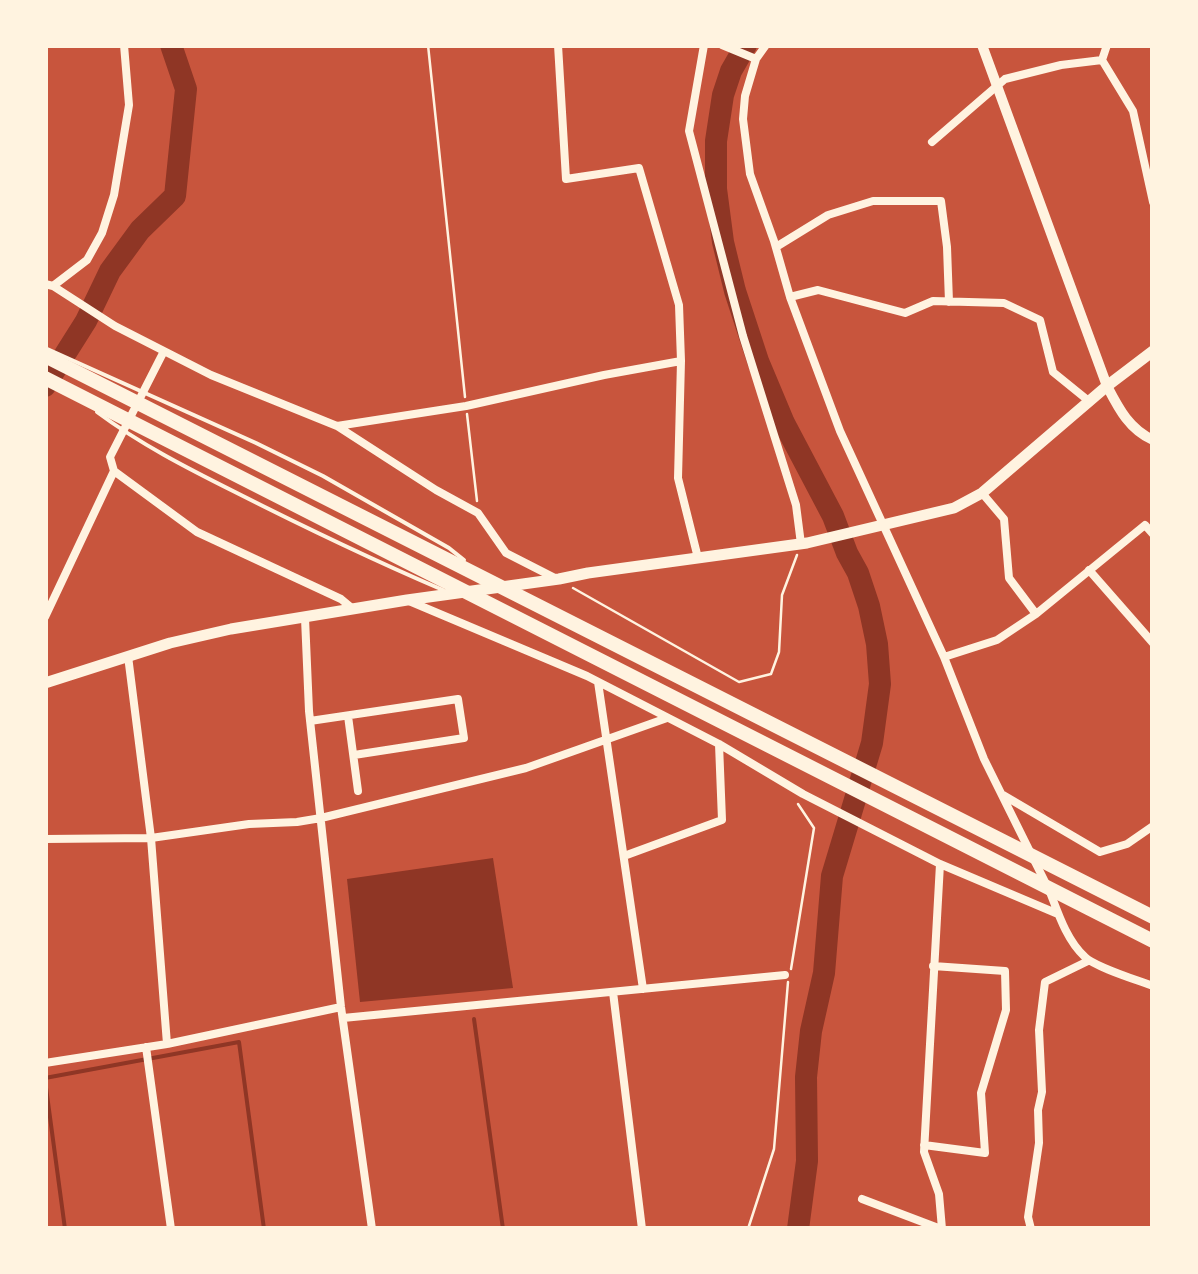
<!DOCTYPE html>
<style>
body{margin:0}
#map{position:relative;width:1198px;height:1274px;overflow:hidden;background:#c8553d;font-family:"Work Sans",sans-serif}
canvas{display:block}
.frame{position:absolute;inset:0;border:48px solid #fff3e0;pointer-events:none}
</style>
<div id="map">
<canvas width="1198" height="1274"></canvas>
<div class="frame"></div>
</div>
<script>
const context = document.querySelector('canvas').getContext('2d');
context.lineJoin = 'round';
function paint(path, color) {
  context.fillStyle = color;
  context.fill(path, 'evenodd');
}
function strokePath(path, color, width, dash) {
  context.strokeStyle = color;
  context.lineWidth = width;
  context.lineCap = dash ? 'butt' : 'round';
  context.setLineDash(dash || []);
  context.stroke(path);
}
paint(new Path2D(`
 M493,858L513,988L360,1002L347,879Z`), '#8f3625');
strokePath(new Path2D(`
 M474,1019L503,1229
 M45,1078L239,1042L264,1229
 M45,1080L65,1229`), '#8f3625', 4);
strokePath(new Path2D(`
 M746,45L731,71L723,95L716,141V189L723,242L735,291L758,361L784,423L833,516L847,553L858,573L869,606L877,644L880,684L872,743L832,876L824,973L811,1031L806,1077L807,1161L798,1229
 M45,386L86,321L110,271L140,230L175,196L186,89L171,45`), '#8f3625', 22);
strokePath(new Path2D(`
 M428,45L465,397
 M467,414L477,501
 M573,588L739,682L771,674L779,652L782,595L797,555
 M791,969L814,828L798,804
 M748,1229L774,1149L788,982`), '#fff3e0', 2.5);
strokePath(new Path2D(`
 M45,348L256,443L323,476L449,548L464,560
 M97,412C140,444 187,468 235,492C304,527 373,560 443,590`), '#fff3e0', 4);
strokePath(new Path2D(`
 M558,45L566,179L639,168L679,305L681,361L678,478L698,558
 M704,45L689,131L743,336L796,505L801,544
 M722,45L756,59
 M766,45L756,59L745,96L743,119L750,174L774,241L790,297L840,431L944,657L984,759L1050,892C1058,913 1067,941 1085,957C1095,967 1137,980 1153,986
 M1107,45L1102,60L1133,111L1153,202
 M932,142L1005,79L1061,65L1102,60
 M776,247L828,215L873,201H941L947,247L949,302
 M45,284L53,286L115,326L211,375L337,426L436,490L478,513L506,553L555,578
 M53,286L87,260L102,233L114,195L129,105L124,45
 M790,297L818,290L905,313L933,301L1004,303L1040,320L1053,372L1090,402
 M164,351L110,457L114,471L197,532L341,599L353,609
 M337,426L466,406L604,375L681,361
 M982,493L1004,519L1009,578L1036,614
 M1089,570L1153,643
 M409,601L587,676L719,744L803,794L940,864L1058,914
 M45,617L114,471
 M305,618L309,711L341,1007L372,1229
 M128,656L151,838L167,1044
 M944,657L997,640L1036,614L1145,525L1153,534
 M598,682L643,989
 M348,716L358,791
 M310,721L458,699L464,738L354,755
 M1003,795L1100,852L1127,844L1153,826
 M45,839L151,838L249,824L297,822L321,818L526,768L667,718
 M624,856L722,820L719,744
 M940,864L924,1152L939,1194L942,1229
 M613,992L642,1229
 M343,1018L785,975
 M146,1047L171,1229
 M45,1063L167,1044L341,1007
 M924,1145L985,1153L981,1093L1006,1010L1005,971L933,966
 M862,1199L941,1229
 M1031,1229L1028,1217L1039,1143L1038,1110L1042,1092L1039,1030L1045,982L1088,961`), '#fff3e0', 8);
strokePath(new Path2D(`
 M982,45L1107,386C1119,409 1129,429 1153,440`), '#fff3e0', 10);
strokePath(new Path2D(`
 M45,683L170,643L231,629L407,600L559,579L588,573L807,543L954,508L982,493L1107,386L1153,351`), '#fff3e0', 11);
strokePath(new Path2D(`
 M45,356L1153,917
 M45,378L1153,941`), '#fff3e0', 14);
</script>
